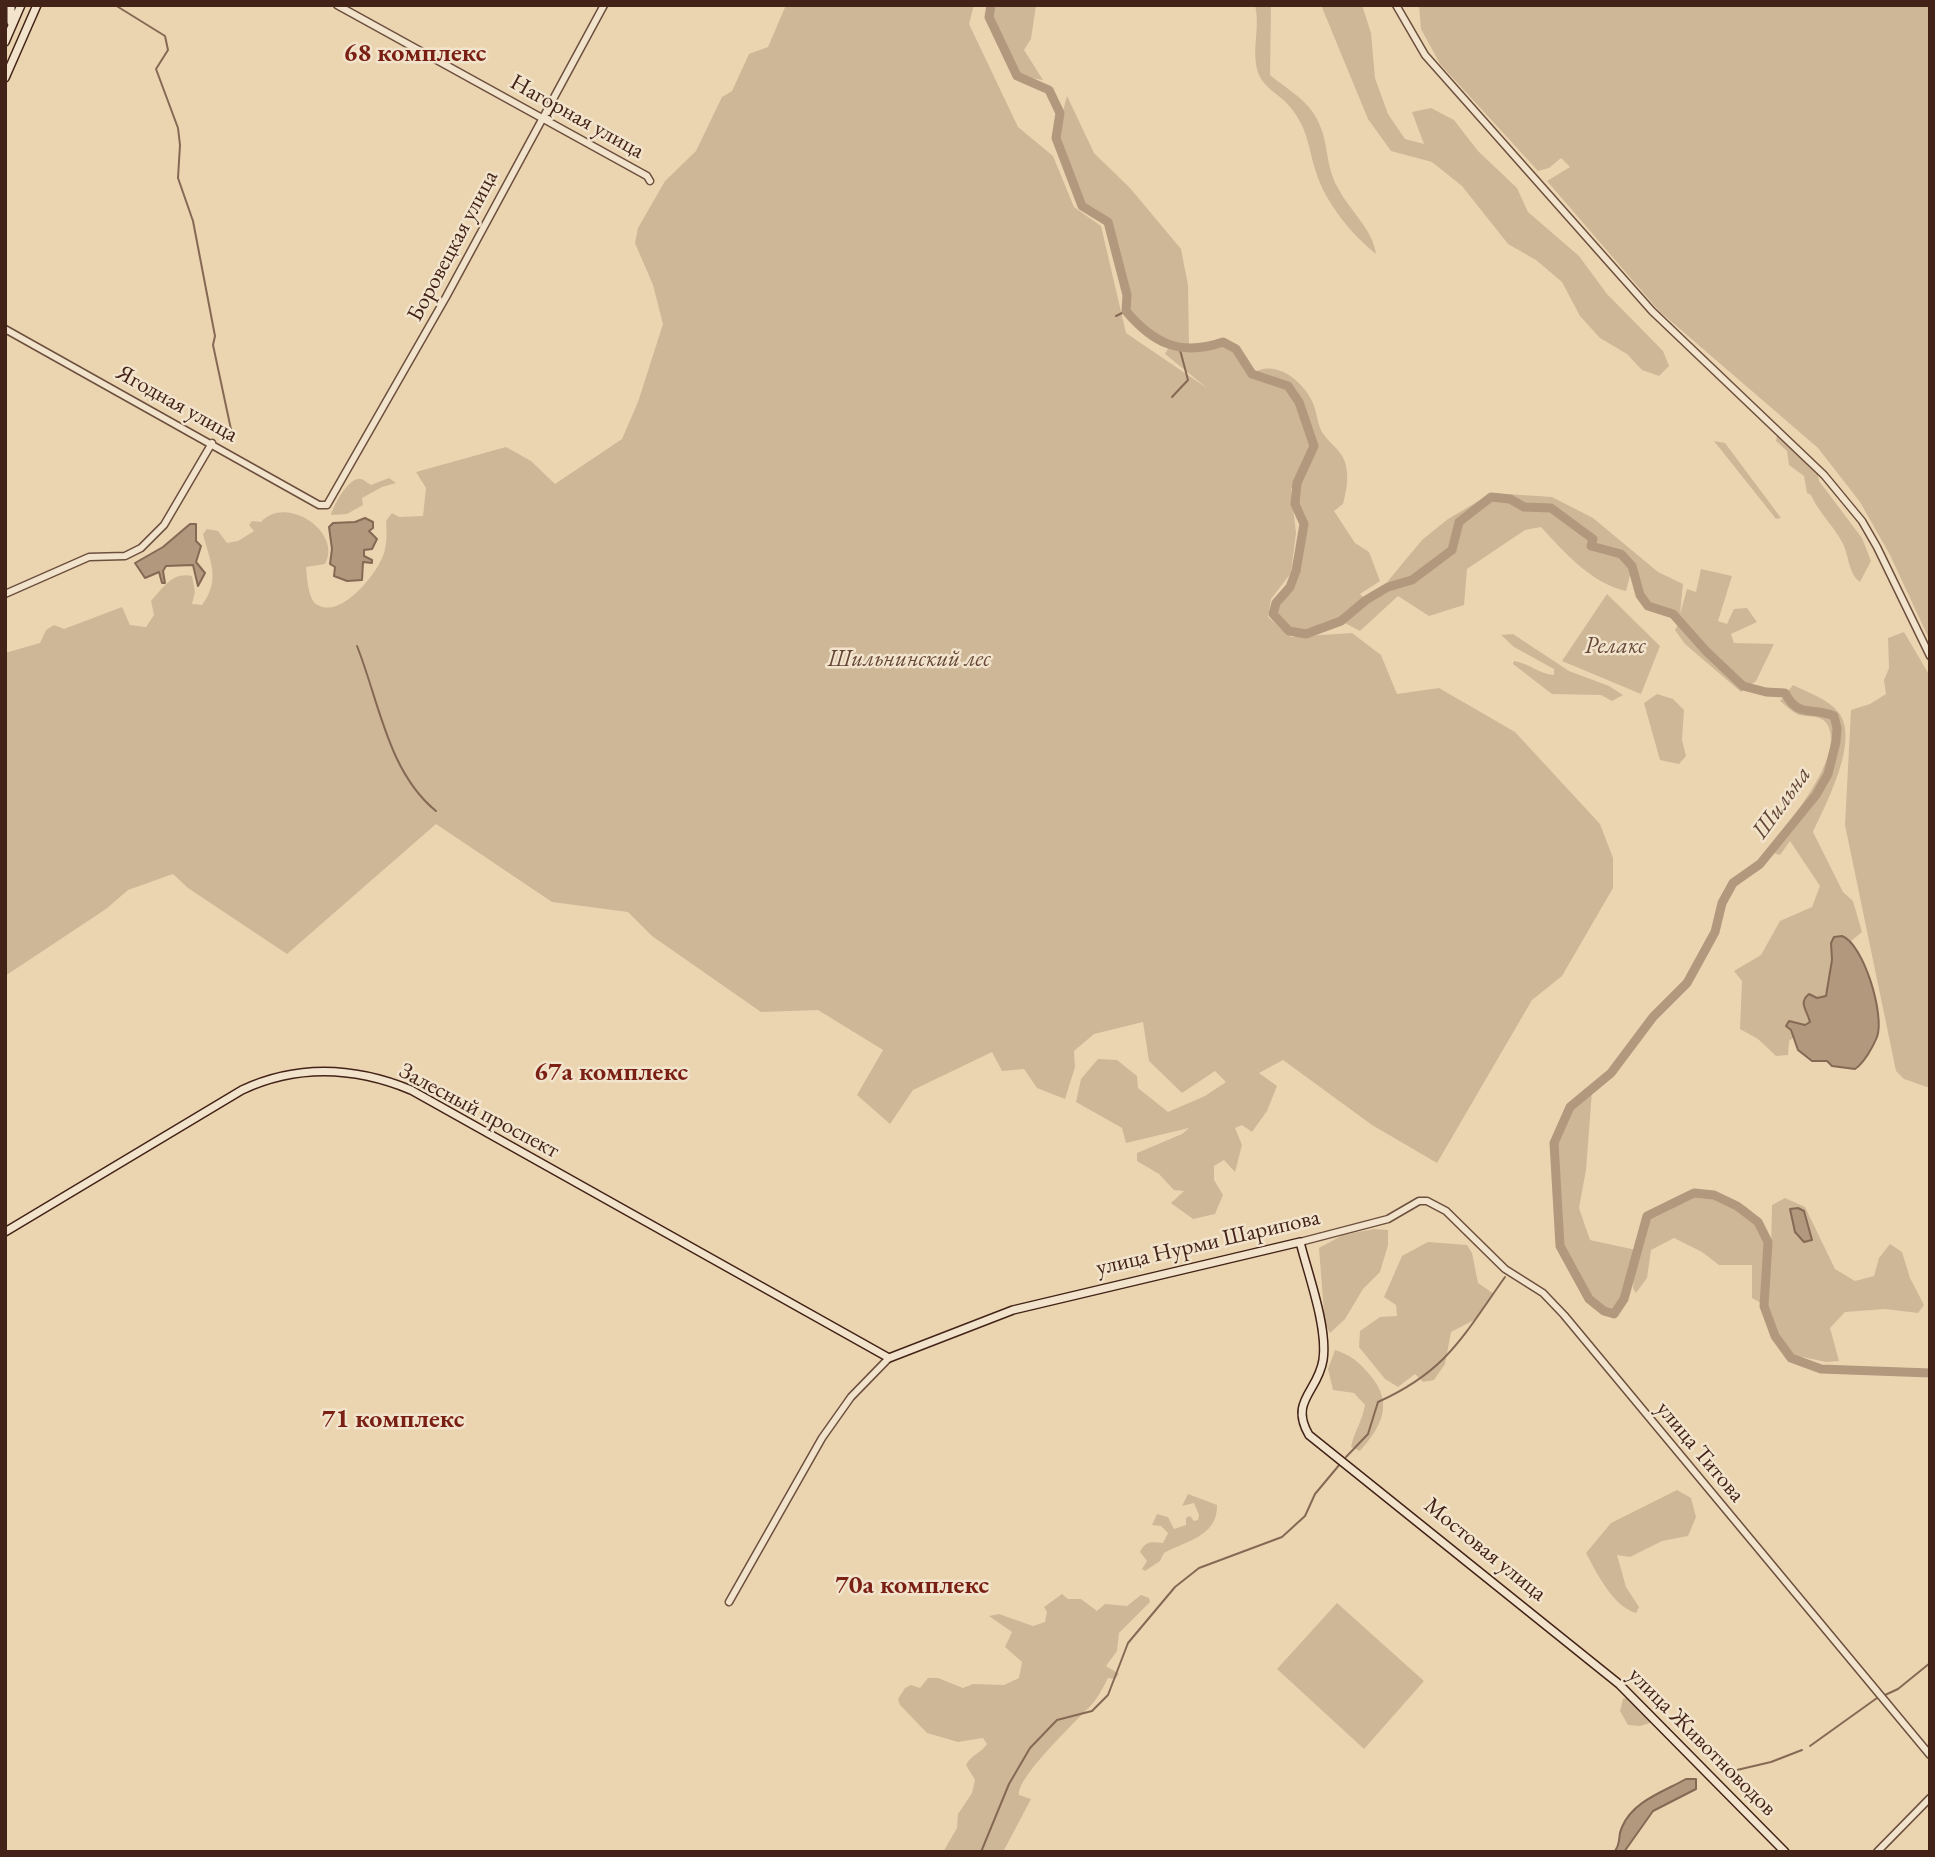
<!DOCTYPE html>
<meta charset="utf-8">
<style>
body{margin:0}
#map{position:relative;width:1935px;height:1857px;overflow:hidden;background:#ebd5b1;font-family:"EB Garamond",serif}
canvas{display:block}
.frame{position:absolute;inset:0;border:7px solid #432217;pointer-events:none}
</style>
<div id="map">
<canvas width="1935" height="1857"></canvas>
<div class="frame"></div>
</div>
<script>
const context = document.querySelector('canvas').getContext('2d');
context.lineJoin = 'round';
function paint(path, color) {
  context.fillStyle = color;
  context.fill(path, 'evenodd');
}
function strokePath(path, color, width, dash) {
  context.strokeStyle = color;
  context.lineWidth = width;
  context.lineCap = dash ? 'butt' : 'round';
  context.setLineDash(dash || []);
  context.stroke(path);
}
function drawText(font, color, halo, rows, align = 'center') {
  context.font = font + ' "EB Garamond",serif';
  context.lineWidth = 5;
  context.setLineDash([]);
  context.textBaseline = 'middle';
  context.strokeStyle = halo;
  context.fillStyle = color;
  for (const [text, x, y, turn = 0] of rows) {
    context.save();
    context.translate(x, y);
    context.rotate((+turn || 0) * Math.PI / 180);
    context.textAlign = isNaN(turn) ? turn : align;
    if (halo) context.strokeText(text, 0, 0);
    context.fillText(text, 0, 0);
    context.restore();
  }
}
paint(new Path2D(`
 M786,5H974L969,24L1018,127L1053,156L1074,207L1101,226L1126,333L1207,388L1165,354L1170,345L1145,334L1126,311L1127,295L1109,222L1082,206L1056,138L1067,96L1094,153L1130,188L1181,249L1188,285L1189,346L1207,348L1223,342L1236,349L1252,374C1274,358 1302,380 1312,401C1317,411 1317,423 1322,432C1330,445 1343,450 1346,466C1349,479 1346,492 1343,504L1334,511L1355,543L1369,552L1380,581L1360,594L1366,600L1388,587V581L1422,540L1448,519L1492,493L1552,497L1593,518L1658,572L1683,584L1680,614L1687,589L1696,592L1701,569L1732,576L1718,621L1727,624L1734,609L1747,608L1757,622L1731,634L1734,643L1774,644L1756,681L1741,692L1685,644L1675,630L1679,623C1670,609 1656,613 1646,604C1637,595 1637,579 1632,567L1626,591C1591,583 1564,552 1541,527L1525,530L1467,569L1464,605L1429,616L1398,596L1360,631L1341,621C1307,633 1300,643 1273,614L1276,603L1290,587L1296,571L1304,524L1295,504L1297,484L1291,489L1296,533L1291,573L1271,599L1268,617L1291,637L1352,633L1381,655L1397,694L1439,688L1515,732L1600,824L1613,858V888L1562,976L1532,1000L1437,1163L1372,1125L1283,1060L1259,1073L1277,1086L1267,1111L1252,1132L1242,1125L1235,1128L1242,1145L1235,1172L1224,1160L1214,1166V1180L1223,1195L1215,1214L1193,1219L1171,1203L1184,1191L1174,1190L1159,1174L1137,1161V1153L1182,1134L1189,1128L1126,1143L1122,1128L1076,1102L1081,1079L1098,1059L1117,1060L1137,1076L1138,1088L1168,1112L1205,1096L1226,1082L1215,1071L1182,1093L1149,1061L1143,1022L1094,1034L1074,1051L1075,1067L1065,1099L1037,1088L1024,1069L1002,1071L992,1052L913,1090L890,1124L857,1095L883,1050L818,1010L761,1012L652,936L628,912L552,902L436,824L287,954L188,888L173,874L128,890L106,909L5,976V653L40,643L46,630L54,625L64,629L122,607L130,625L146,627L154,615L151,601C163,588 172,572 192,576L195,592L192,604L202,605C221,579 210,562 203,534L207,529L218,531L227,543L238,541L254,531L249,525L252,521L261,522C286,494 343,532 325,564L306,567C307,577 308,598 316,604C340,621 378,573 384,553C387,543 387,532 386,521L392,513L399,517L423,516L426,488L416,472L506,447L531,461L555,484L622,439L638,402L663,324L653,285L635,243L638,228L665,181L696,151L722,97L732,91L749,54L768,47Z
 M991,5H1036L1031,39L1024,50L1043,80L1017,76L989,17Z
 M1255,5H1271L1270,75C1283,86 1302,97 1312,111C1331,138 1323,162 1338,188C1349,210 1373,229 1376,254C1351,234 1325,202 1316,172C1308,148 1309,131 1291,108C1279,92 1259,88 1256,64C1253,44 1260,25 1255,5Z
 M1321,5H1362L1371,33L1375,78L1388,114L1405,139L1424,144L1412,112L1431,108L1454,120L1478,151L1517,188L1528,212L1579,256L1607,294L1663,351L1669,366L1659,376L1642,370L1627,354L1600,338L1580,316L1562,282L1536,260L1508,244L1462,186L1432,162L1391,151L1368,119Z
 M1419,5H1930V641L1890,555L1860,502L1818,448L1659,311L1547,181L1570,167L1561,158L1549,168L1538,171L1440,64L1421,29Z
 M1782,435L1818,475L1819,481L1862,538L1871,561L1860,582C1848,574 1849,554 1842,542C1833,525 1819,513 1811,495L1807,493L1804,476L1789,465L1787,451L1776,441L1777,436Z
 M1714,441L1725,443L1781,518L1776,519Z
 M389,478L396,483L382,487L362,498L363,505L347,514L331,515C333,506 349,476 361,479C365,480 367,483 371,485Z
 M1607,594L1660,646L1641,694L1562,661Z
 M1904,632L1930,676V1088L1904,1079L1896,1071L1845,825L1851,710L1870,704L1886,694L1884,680L1889,668L1888,638Z
 M1513,634L1569,671L1609,686L1623,695L1612,701L1601,695L1552,694L1513,664L1514,661C1529,663 1539,674 1554,675V669L1514,647L1501,635Z
 M1793,685C1809,693 1828,699 1839,713C1860,741 1825,806 1813,832L1843,892L1853,901L1862,932L1839,951C1832,993 1824,1016 1789,1041L1788,1055L1776,1056L1758,1039L1740,1029L1742,981L1734,971L1761,955L1780,921L1812,907L1820,886L1790,841L1780,855L1767,851C1785,826 1847,756 1827,724C1821,714 1806,718 1797,714C1791,711 1785,705 1780,701Z
 M1657,694L1673,699L1684,710L1682,740L1686,756L1679,764L1660,760L1644,703Z
 M1592,1091L1586,1170L1579,1208L1590,1240L1636,1250L1634,1245C1640,1235 1646,1222 1654,1213C1677,1184 1726,1188 1751,1211C1763,1222 1766,1236 1771,1249L1772,1205L1785,1198L1805,1207L1835,1269L1855,1281L1874,1276L1879,1258L1890,1244L1902,1252L1910,1278L1924,1305L1918,1313L1885,1309L1845,1312L1830,1328L1839,1361L1826,1362L1788,1354L1773,1331L1768,1307L1752,1298V1265H1719L1702,1252L1674,1238L1651,1250L1647,1278L1636,1293L1633,1288L1635,1256L1620,1309L1614,1314L1604,1311L1589,1299L1560,1246L1554,1143L1570,1107Z
 M1374,1229L1388,1230V1245L1380,1272L1363,1289L1345,1319L1330,1333L1325,1325L1319,1248L1343,1235Z
 M1428,1242L1467,1245L1472,1253L1478,1283L1494,1294L1476,1319L1451,1332L1445,1364L1434,1380L1423,1382L1415,1374L1398,1387L1385,1379L1359,1347L1360,1331L1380,1317L1397,1316L1396,1305L1384,1297L1402,1256Z
 M1335,1350C1351,1355 1359,1362 1370,1375C1394,1403 1382,1426 1360,1451L1351,1447C1354,1432 1362,1422 1365,1405L1354,1393L1333,1390L1328,1369Z
 M1677,1490L1691,1498L1696,1517L1688,1536L1662,1541L1630,1557L1617,1555L1626,1587L1639,1607L1636,1613C1613,1606 1597,1574 1586,1553L1611,1523Z
 M1188,1494L1217,1505C1218,1536 1186,1541 1164,1553L1160,1561L1145,1571L1142,1569L1147,1561L1140,1552C1146,1540 1151,1542 1163,1543L1168,1533L1161,1526L1152,1525L1157,1514L1168,1517L1174,1529L1186,1525V1518L1190,1516L1194,1521L1198,1520L1199,1515L1194,1503L1182,1506Z
 M1062,1594L1068,1599H1081L1097,1611L1105,1604L1127,1606L1141,1595L1149,1598L1150,1602L1119,1633L1117,1651L1106,1666L1119,1674L1115,1679L1108,1678C1104,1686 1099,1695 1094,1702C1079,1719 1017,1776 1019,1795L1031,1799L1003,1852H943L957,1828L958,1814L972,1793L975,1780L966,1765C971,1755 981,1753 987,1744L983,1738L958,1742L927,1733L900,1705L898,1699L905,1688L911,1685L920,1688L928,1678H938L963,1688L973,1684L1004,1685L1019,1678L1022,1662L1005,1647L1012,1632L989,1616L999,1614L1033,1626L1045,1622L1047,1612L1044,1607Z
 M1337,1603L1424,1681L1364,1749L1277,1669Z
 M1628,1697L1653,1722L1640,1726L1628,1725L1620,1711L1623,1699Z`), '#ceb797');
const water = new Path2D(`
 M365,518L373,522V528L369,531L377,539L372,549L364,550V556L372,560V563L363,562L362,580L347,581L334,576L335,567L330,564L332,549L329,527L333,523L355,522Z
 M190,524H196V541L201,546L196,562L205,573L198,586L193,565L166,566L163,571L165,583H162L159,572L145,578L135,563L163,547Z
 M1842,936C1864,944 1885,1016 1877,1037C1873,1047 1864,1063 1855,1069L1832,1066L1827,1061H1812L1798,1050L1791,1030L1786,1026L1789,1021L1805,1025L1810,1022C1807,1010 1798,1003 1809,994L1817,998L1826,996L1832,960L1831,943L1834,937Z
 M1798,1208L1804,1211L1812,1240L1804,1242L1795,1232L1790,1209Z
 M1686,1779H1696V1789L1653,1811L1624,1852H1614C1622,1843 1617,1837 1622,1827C1633,1801 1663,1792 1686,1779Z`);
paint(water, '#b2987d');
strokePath(water, '#866954', 2);
strokePath(new Path2D(`
 M115,5L165,36L168,50L156,69L178,128L180,145L178,178L193,221L215,336L213,345L232,434
 M1116,316L1126,311
 M1172,397L1188,380L1179,346
 M357,646C379,701 388,772 436,811
 M1346,1457L1368,1434L1378,1402C1447,1371 1463,1336 1505,1277
 M1885,1695L1898,1689L1930,1663
 M1810,1746L1877,1698
 M1724,1773L1771,1762L1802,1750
 M981,1852L1009,1784L1030,1748L1057,1720L1092,1711L1108,1695L1128,1643L1175,1587L1199,1568L1282,1537L1305,1516L1315,1494L1340,1464`), '#866954', 2);
strokePath(new Path2D(`
 M991,5L989,17L1017,76L1049,90L1060,113L1056,138L1082,206L1108,222L1127,295L1126,311C1153,343 1180,357 1223,342L1236,349L1252,374L1288,386L1299,402L1314,446L1297,483L1295,504L1304,524L1296,571L1290,587L1276,603L1273,614L1289,631L1306,634L1341,621L1366,600L1388,587L1412,580L1452,550L1459,522L1491,497L1510,499L1524,507L1551,508L1593,539L1591,546L1621,554L1632,566L1640,595L1648,606L1673,614L1706,651L1743,686L1766,692L1785,693C1799,719 1811,706 1834,716L1837,728L1836,742L1828,774L1816,795L1760,864L1733,883L1722,903L1715,932L1687,983L1653,1017L1611,1073L1570,1107L1554,1143L1560,1246L1589,1299L1604,1311L1614,1314L1624,1299L1647,1216L1694,1193L1714,1195L1737,1206L1758,1222L1768,1242L1764,1306L1775,1336L1791,1358L1821,1369L1930,1373`), '#b2987d', 9);
const tertiary = new Path2D(`
 M337,5L647,176L650,181
 M1396,5L1425,55L1652,311L1824,475L1862,521L1877,547L1930,656
 M5,329L319,505H327L446,297L604,5
 M5,594L89,557L125,556L141,548L164,525L212,443
 M1300,1242L1388,1219L1419,1201H1427L1446,1211L1505,1269L1543,1293L1564,1315L1930,1755
 M729,1602L822,1438L851,1397L889,1358
 M1877,1852L1930,1798`);
const secondary = new Path2D(`
 M11,22V5
 M5,42L21,5
 M5,78L37,5
 M5,1232L242,1090C298,1064 355,1067 411,1090L889,1358L1013,1310L1300,1242C1308,1274 1328,1328 1323,1360C1318,1392 1289,1401 1309,1435L1619,1684L1785,1852`);
strokePath(tertiary, '#6d4f3e', 9);
strokePath(secondary, '#432217', 10);
strokePath(tertiary, '#f2e4cc', 6);
strokePath(secondary, '#f2e4cc', 7);
drawText('23px', '#432217', '#f2e4cc', [
 ["Нагорная улица",577,117,29],
 ["Боровецкая улица",453,246,-62],
 ["Ягодная улица",177,404,29],
 ["Залесный проспект",479,1111,28],
 ["улица Нурми Шарипова",1208,1243,-13],
 ["улица Титова",1700,1452,50],
 ["Мостовая улица",1485,1550,39],
 ["улица Животноводов",1702,1742,45]
]);
drawText('italic 23px', '#664737', '#f2e4cc', [
 ["Релакс",1615,647],
 ["Шильнинский лес",909,660]
]);
drawText('italic 24px', '#644536', '#f2e4cc', [
 ["Шильна",1782,803,-54]
]);
drawText('bold 26px', '#7a1f14', '#f2e4cc', [
 ["68 комплекс",415,54],
 ["67а комплекс",611,1073],
 ["71 комплекс",393,1420],
 ["70а комплекс",912,1586]
]);
</script>
